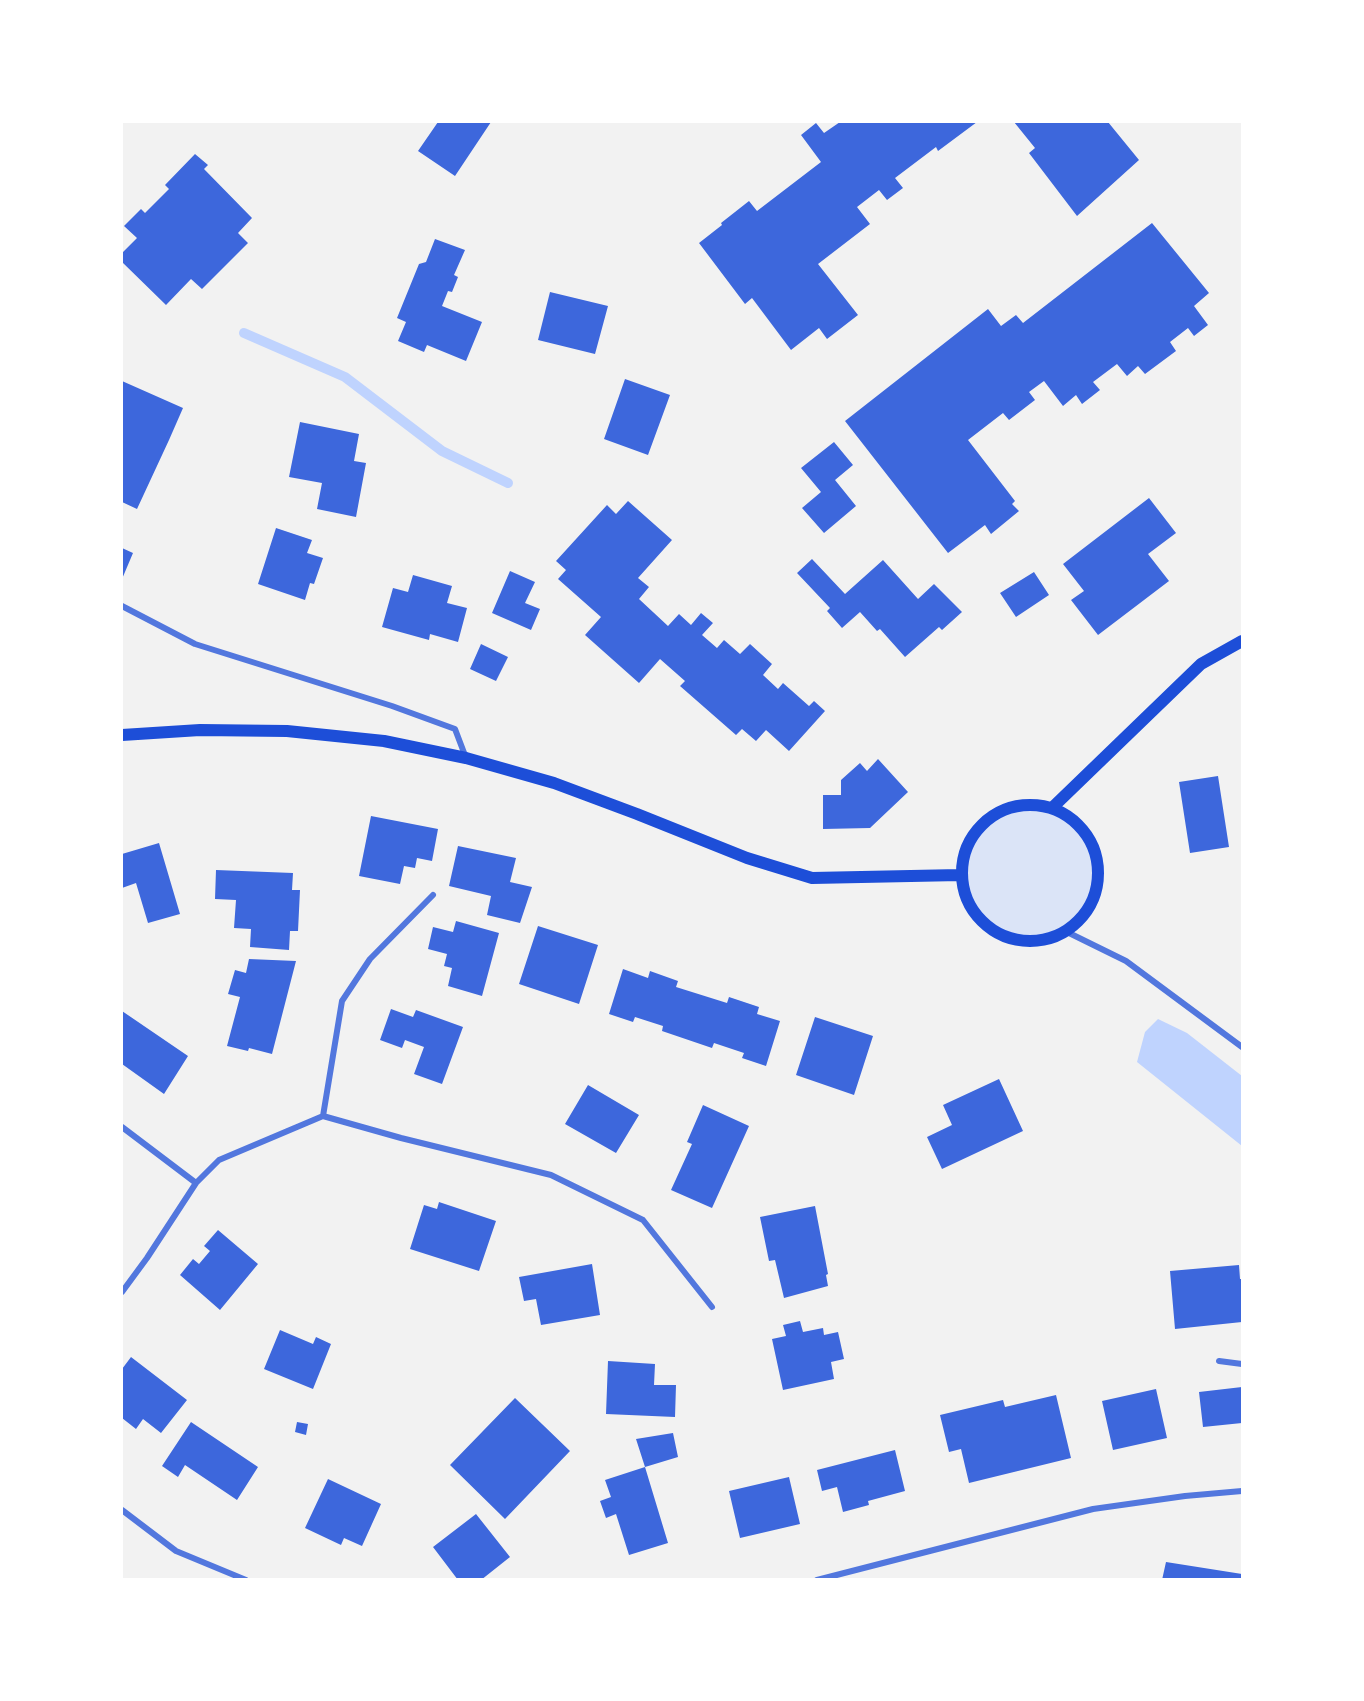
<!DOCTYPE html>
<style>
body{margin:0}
#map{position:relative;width:1364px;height:1701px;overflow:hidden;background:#f2f2f2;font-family:Barlow,sans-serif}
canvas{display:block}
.frame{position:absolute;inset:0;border:123px solid #fff;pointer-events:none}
</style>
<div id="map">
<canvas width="1364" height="1701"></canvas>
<div class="frame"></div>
</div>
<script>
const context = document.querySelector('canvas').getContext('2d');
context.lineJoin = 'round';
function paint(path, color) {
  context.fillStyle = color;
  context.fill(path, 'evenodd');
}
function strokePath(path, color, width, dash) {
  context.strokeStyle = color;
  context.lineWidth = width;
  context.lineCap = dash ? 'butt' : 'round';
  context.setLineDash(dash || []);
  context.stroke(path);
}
paint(new Path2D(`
 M962 873a68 68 0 1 1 136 0a68 68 0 1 1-136 0Z`), '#dbe4f7');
paint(new Path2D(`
 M1158,1019L1187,1033L1242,1076V1146L1137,1062L1145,1032Z`), '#bfd3fe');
strokePath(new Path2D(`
 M244,333L345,377L442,451L508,483`), '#bfd3fe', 10);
paint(new Path2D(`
 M438,122H491L455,176L418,151Z
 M840,122H977L938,151L936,147L895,178L903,188L887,200L879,190L857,207L870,224L818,264L858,315L827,339L819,328L791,350L752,298L745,304L699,243L722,225L721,223L749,201L757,211L821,162L801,135L816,123L824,133Z
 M1014,122H1108L1139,160L1077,216L1029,153L1035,148Z
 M195,154L208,165L204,169L252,218L238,233L248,243L202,289L191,279L166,305L122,262V253L137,238L124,226L141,209L145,213L169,189L165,185Z
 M1152,223L1209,293L1194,306L1208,325L1194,336L1188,328L1170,342L1176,351L1145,374L1138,366L1127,376L1117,364L1093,382L1100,390L1082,404L1076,395L1063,406L1044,381L1029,392L1035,400L1009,420L1003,413L968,440L1015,501L1012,504L1019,511L991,534L985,525L948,553L845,421L988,309L1001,326L1016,315L1023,323Z
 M435,239L465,250L454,275L458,277L452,292L448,291L442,306L482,322L466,361L427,345L424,352L398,341L406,322L397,318L419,264L426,262Z
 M550,292L608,306L595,354L538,340Z
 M625,379L670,395L648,455L604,439Z
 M122,381L183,408L169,440L137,509L122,502Z
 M300,422L359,434L354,461L366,463L356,517L317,509L322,483L289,477Z
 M834,442L853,465L835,480L856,506L824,533L802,508L821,492L801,468Z
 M1149,498L1176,533L1148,554L1169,581L1098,635L1071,600L1084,591L1063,564Z
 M628,501L672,540L638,578L649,587L639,599L668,626L679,614L691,625L701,613L713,623L702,635L717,648L724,640L740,654L750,644L772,664L763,675L778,689L783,683L809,706L814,701L825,711L789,751L766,730L756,741L742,729L736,735L680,686L685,681L660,659L639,683L585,635L601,617L558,579L566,570L556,561L607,505L616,514Z
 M276,528L312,540L307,553L323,558L314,584L310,583L305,600L258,584Z
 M122,548L133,553L122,579Z
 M812,559L845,594L883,560L918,599L934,584L962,612L942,630L939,627L905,657L880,629L877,631L860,612L842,628L827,611L830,608L797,573Z
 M510,571L535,582L525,603L540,609L531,630L492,613Z
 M1034,572L1049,595L1016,617L1000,593Z
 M413,575L452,586L447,603L467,608L458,642L430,634L429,640L382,627L393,588L408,592Z
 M481,644L508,657L496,681L470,669Z
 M878,759L908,792L870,828L823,829V795H841V780L860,763L867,771Z
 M1218,776L1229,847L1190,853L1179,782Z
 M371,816L438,829L432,861L417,858L415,868L404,866L400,884L359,876Z
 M159,843L180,914L148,923L136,883L122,888V854Z
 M458,846L516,858L510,882L532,887L520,923L487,915L491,896L449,886Z
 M216,870L293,873L292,890H300L298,931H290L289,950L250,947L251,929L234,928L236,900L215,899Z
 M456,921L499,933L482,996L448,986L452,968L444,966L447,954L428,949L433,927L453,932Z
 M538,926L598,945L579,1004L519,984Z
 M249,959L296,961L272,1054L249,1048L248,1051L227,1046L240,997L228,994L235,970L246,973Z
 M623,969L648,978L650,971L678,981L676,987L727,1003L729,997L759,1007L757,1014L780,1021L766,1066L742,1058L744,1053L714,1043L712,1048L662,1031L663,1026L635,1017L633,1022L609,1014Z
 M391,1009L413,1017L416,1010L463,1027L442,1084L414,1074L424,1047L405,1040L402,1048L380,1040Z
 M122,1011L188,1056L164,1094L122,1064Z
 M815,1017L873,1036L854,1095L796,1075Z
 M999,1079L1023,1131L942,1169L927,1137L952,1125L943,1105Z
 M588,1085L639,1115L616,1153L565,1124Z
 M703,1105L749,1126L712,1208L671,1190L692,1144L687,1142Z
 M439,1202L496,1221L479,1271L410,1249L424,1205L437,1209Z
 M815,1206L828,1274L826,1275L828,1286L784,1298L775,1260L769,1261L760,1217Z
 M218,1230L258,1264L220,1310L180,1275L193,1259L199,1264L210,1251L204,1246Z
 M592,1264L600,1315L541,1325L536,1299L524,1301L519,1277Z
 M1239,1265L1240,1279H1242V1322L1175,1329L1170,1271Z
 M800,1321L803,1332L823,1328L824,1335L838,1332L844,1359L831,1362L834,1379L783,1390L772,1339L786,1336L783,1325Z
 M280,1330L313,1344L316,1337L331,1344L313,1389L264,1369Z
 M131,1357L187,1400L161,1433L143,1419L136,1429L122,1418V1369Z
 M608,1361L655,1364L654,1385H676L675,1417L606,1414Z
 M1242,1387V1423L1203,1427L1199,1392Z
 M1156,1389L1167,1438L1113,1450L1102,1401Z
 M1056,1395L1071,1458L969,1483L961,1449L949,1452L940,1415L1003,1400L1005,1407Z
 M515,1398L570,1451L505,1519L450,1465Z
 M191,1422L258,1467L237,1500L185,1465L178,1477L162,1466Z
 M297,1422L308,1424L306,1435L295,1432Z
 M673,1433L678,1457L645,1467L668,1543L629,1555L616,1514L606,1518L600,1501L611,1497L605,1480L645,1467L636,1439Z
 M895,1450L905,1491L868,1501L869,1505L843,1512L837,1487L822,1491L817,1470Z
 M789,1477L800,1524L740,1538L729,1491Z
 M328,1479L381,1504L362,1546L344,1538L341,1545L305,1528Z
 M476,1514L510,1557L481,1580H458L433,1547Z
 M1166,1562L1242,1574V1580H1162Z`), '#3d67dc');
strokePath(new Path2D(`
 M122,606L195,644L392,706L455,729L466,758
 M1067,932L1126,961L1242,1047
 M323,1116L342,1001L370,959L433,895
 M122,1127L196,1183
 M122,1292L147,1258L196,1183L219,1160L323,1116L401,1138L551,1175L643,1220L712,1307
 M1219,1361L1242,1364
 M122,1510L176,1551L246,1580
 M817,1580L1093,1509L1185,1496L1242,1491`), '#5277de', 6);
strokePath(new Path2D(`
 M122,735L200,730L287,731L384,741L466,758L554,783L637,814L747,858L812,878L960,875
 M962 873a68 68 0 1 1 136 0a68 68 0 1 1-136 0Z
 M1053,807L1201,664L1242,641`), '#1d4ed8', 12);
</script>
